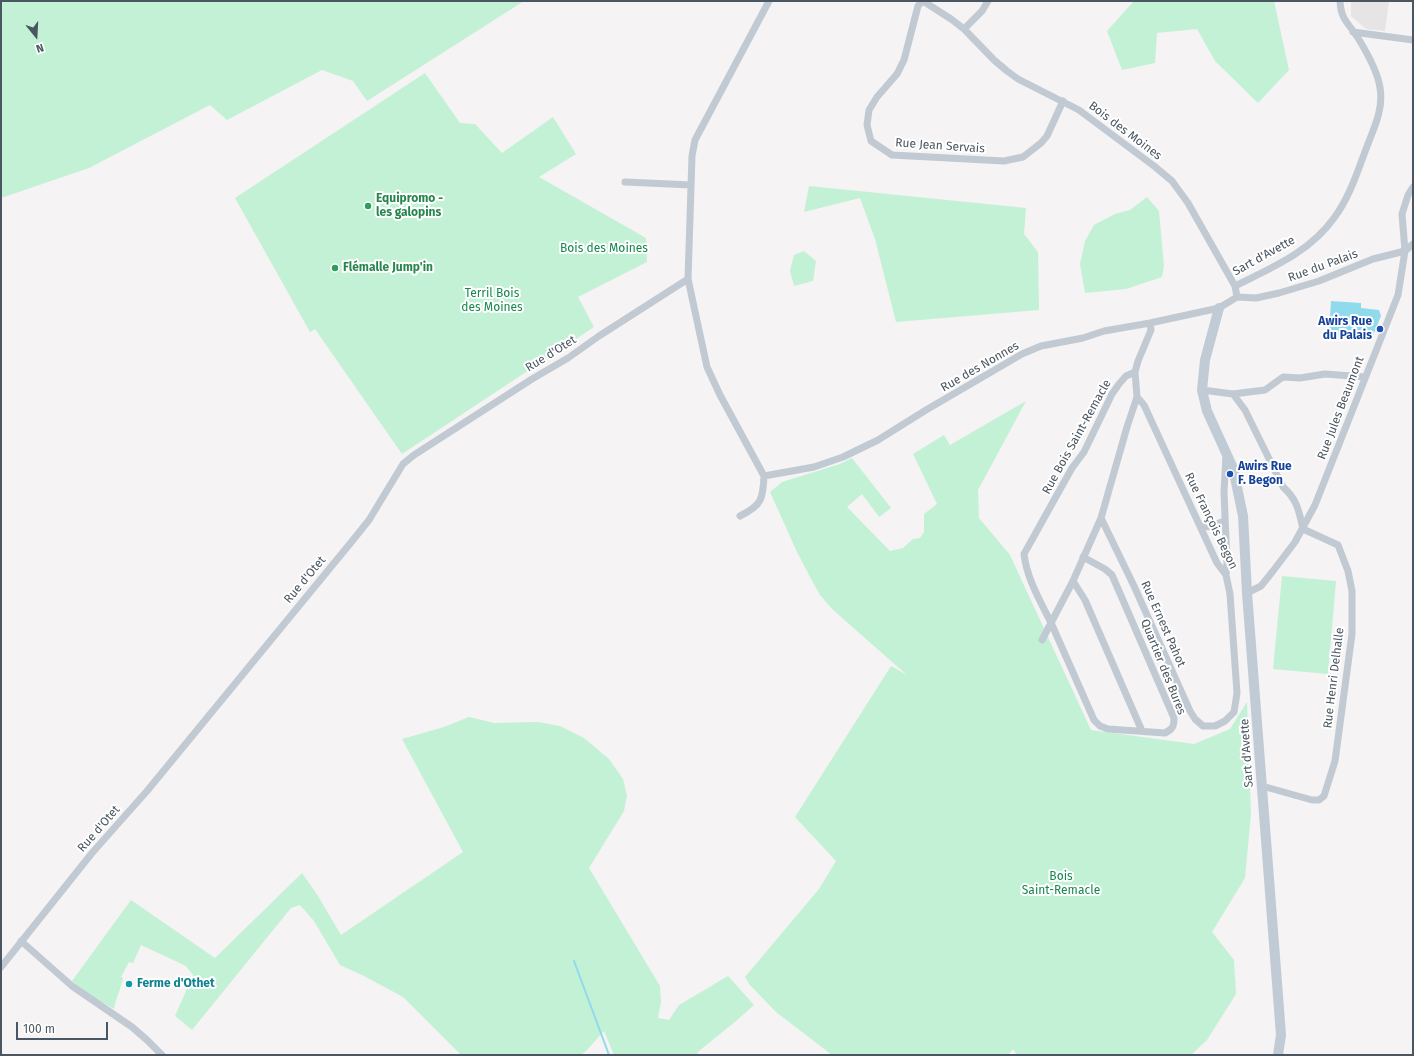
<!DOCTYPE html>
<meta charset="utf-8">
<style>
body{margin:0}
#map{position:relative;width:1414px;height:1056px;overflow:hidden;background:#f5f3f3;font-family:"Fira Sans",sans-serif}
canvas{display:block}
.frame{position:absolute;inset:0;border:2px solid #4a5661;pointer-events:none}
.north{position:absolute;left:16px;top:16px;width:40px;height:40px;-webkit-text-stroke:3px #fff;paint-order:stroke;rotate:162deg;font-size:11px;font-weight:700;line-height:16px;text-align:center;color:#4a5661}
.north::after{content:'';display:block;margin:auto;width:14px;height:18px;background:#4a5661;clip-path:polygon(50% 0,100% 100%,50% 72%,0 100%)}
.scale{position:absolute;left:16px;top:1022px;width:92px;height:18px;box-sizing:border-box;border:2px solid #4a5661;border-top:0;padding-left:5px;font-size:12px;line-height:14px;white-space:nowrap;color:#4a5661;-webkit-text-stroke:3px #fff;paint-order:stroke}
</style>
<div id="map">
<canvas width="1414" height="1056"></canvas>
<div class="frame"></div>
<div class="north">N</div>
<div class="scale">100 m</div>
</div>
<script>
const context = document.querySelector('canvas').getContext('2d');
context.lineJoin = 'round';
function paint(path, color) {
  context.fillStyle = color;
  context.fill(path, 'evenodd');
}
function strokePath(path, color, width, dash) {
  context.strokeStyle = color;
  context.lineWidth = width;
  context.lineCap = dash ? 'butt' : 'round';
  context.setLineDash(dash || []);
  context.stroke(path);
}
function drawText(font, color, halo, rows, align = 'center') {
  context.font = font + ' "Fira Sans",sans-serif';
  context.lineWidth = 4;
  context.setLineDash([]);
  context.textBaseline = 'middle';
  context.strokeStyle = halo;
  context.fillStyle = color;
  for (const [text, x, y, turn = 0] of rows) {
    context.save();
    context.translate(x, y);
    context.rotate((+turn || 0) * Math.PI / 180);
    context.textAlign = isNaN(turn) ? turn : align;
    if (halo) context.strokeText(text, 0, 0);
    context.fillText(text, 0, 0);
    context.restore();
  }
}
paint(new Path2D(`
 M1351,1H1389L1385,31L1366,29L1351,16Z`), '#e6e4e5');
paint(new Path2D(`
 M1,1H524L367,101L353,81L322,70L227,120L210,105L89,168L1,198Z
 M1134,1H1274L1289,70L1258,103L1215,61L1197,29L1157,33L1155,63L1122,70L1107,31Z
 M425,73L460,123L475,124L502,153L553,117L576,154L539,177L646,238L647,262L578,297L594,327L402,454L315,329L310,332L235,198Z
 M809,186L1026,208L1024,234L1038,252L1039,310L896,322L875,239L860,198L804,212Z
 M1147,197L1159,211L1164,266L1162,277L1126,289L1085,293L1080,264L1085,241L1094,225L1115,214L1130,210Z
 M804,251L816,261L813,281L794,286L790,271L794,255Z
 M1026,401L978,490L979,518L1010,555L1091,730L1194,744L1230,729L1247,702L1251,814L1245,878L1212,932L1234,960L1236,994L1207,1040L1191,1055H1017L1013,1049L1008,1055H832L776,1012L749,984L745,977L819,889L836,861L795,817L891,666L907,675L832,609L820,595L810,577L797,552L770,492L782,482L840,464L852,458L891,508L879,517L862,494L847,507L890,551L903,548L913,539L920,538L924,532V514L937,504L913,454L944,435L950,445Z
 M1282,576L1336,581L1328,674L1273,669Z
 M469,717L494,723L538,722L560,726L584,738L609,759L623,779L627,796L624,811L589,868L660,986L661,1002L658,1018L669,1020L679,1005L728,976L754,1005L736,1021L699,1051L696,1055H614L604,1031L586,1051L580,1055H461L403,997L364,976L340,965L314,921L300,905L291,908L192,1030L175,1016L193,975L186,966L141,945L133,963L129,962L121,977L123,978C121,989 116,997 114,1009L93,997L72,981L131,900L215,958L302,873L318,896L341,935L463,852L402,739L444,727Z`), '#c3f1d5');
paint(new Path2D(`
 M1331,301L1361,303V308L1379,310L1381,316L1371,340L1329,335Z`), '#90daee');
strokePath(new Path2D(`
 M574,961L609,1055`), '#90daee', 2);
strokePath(new Path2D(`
 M922,1L918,6L904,60L897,74L877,97L869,110L867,125L871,141L892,155L1004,161L1023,157L1041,143L1047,136L1063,101
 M923,1L951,19L964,29L994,60L1007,71L1018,79L1079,110L1154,166L1172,181L1188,203L1235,286L1237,297
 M964,29L982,11L988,1
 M1353,32L1413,40
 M625,182L691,185
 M1235,286C1271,268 1310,252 1334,218C1349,198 1357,173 1366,149C1373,130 1384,109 1380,88C1378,73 1366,51 1358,38C1349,23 1341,21 1340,1
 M1237,297L1256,298L1279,293L1319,281L1373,259L1405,251L1413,244
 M1202,390L1233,394L1265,390L1283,377L1300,378L1325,374L1365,377
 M1233,394L1245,410L1283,487C1297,499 1299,511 1303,529L1338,545L1348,571L1352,591V634L1335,761L1324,796L1319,800H1312L1262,786
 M764,476L814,467L843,457L878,440L926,410L1022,354L1041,346L1083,338L1104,331L1150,323L1219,308L1237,297
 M740,516C762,505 763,499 764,476L720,395L707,367L688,279L692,156L695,140L769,1
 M1101,518L1134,586L1190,711L1195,719L1203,726H1215L1225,721L1234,712L1237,693L1230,594L1226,575L1217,563L1144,405L1137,397
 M1201,526L1210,527L1224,521
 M1083,557L1105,569L1112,575L1174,718C1174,726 1173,729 1165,733L1108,729L1100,726L1094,720C1080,688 1066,656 1052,625C1041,602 1027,580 1024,554L1072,468L1084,452L1112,394L1119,384L1126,376L1135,372
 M1226,575L1227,563L1224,492L1226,455
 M1073,581L1085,600L1142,731
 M1247,593L1261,586L1273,571L1295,542L1315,505L1398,295L1405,251L1402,214L1408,195L1413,187
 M1042,640L1073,581L1101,518L1127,427L1137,397L1135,372L1138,361L1151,330L1150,323
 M21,941L72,986L132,1027L147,1040L162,1055
 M1,967L92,853L147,791L353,540L369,520L403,464L414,455L532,379L568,358L599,336L688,279`), '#c1cad2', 7);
strokePath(new Path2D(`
 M1219,308L1205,360L1202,390L1207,411L1233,468L1243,516L1247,593L1281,1035L1278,1055`), '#c1cbd6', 10);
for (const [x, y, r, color] of [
 [368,206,4,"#2e9e5b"],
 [335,268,4,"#2e9e5b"],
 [1380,329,4,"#1a4fb4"],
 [1230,474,4,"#1a4fb4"],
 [129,984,4,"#0f9aa8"]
]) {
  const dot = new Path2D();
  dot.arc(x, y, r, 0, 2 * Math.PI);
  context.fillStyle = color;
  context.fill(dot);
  strokePath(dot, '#fff', 1.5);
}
drawText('12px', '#4a5661', '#fff', [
 ["Bois des Moines",1125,131,37],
 ["Rue Jean Servais",940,146,4],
 ["Sart d'Avette",1264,256,-29],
 ["Rue du Palais",1323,266,-20],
 ["Rue d'Otet",551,354,-32],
 ["Rue des Nonnes",980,367,-30],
 ["Rue Jules Beaumont",1341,408,-69],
 ["Rue Bois Saint-Remacle",1077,437,-61],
 ["Rue François Begon",1211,521,64],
 ["Rue d'Otet",305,580,-50],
 ["Rue Ernest Pahot",1163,624,66],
 ["Quartier des Bures",1163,667,68],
 ["Rue Henri Delhalle",1334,678,-83],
 ["Sart d'Avette",1247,753,-94],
 ["Rue d'Otet",99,829,-49]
]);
drawText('bold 12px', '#27864d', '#fff', [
 ["Equipromo -",376,199],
 ["les galopins",376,213],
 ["Flémalle Jump'in",343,268]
], 'left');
drawText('12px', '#17864f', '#fff', [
 ["Bois des Moines",604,249],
 ["Terril Bois",492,294],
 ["des Moines",492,308],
 ["Bois",1061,877],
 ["Saint-Remacle",1061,891]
]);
drawText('bold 12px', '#164399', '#fff', [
 ["Awirs Rue",1372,322],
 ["du Palais",1372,336],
 ["Awirs Rue",1238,467,"left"],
 ["F. Begon",1238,481,"left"]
], 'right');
drawText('bold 12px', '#0d838f', '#fff', [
 ["Ferme d'Othet",137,984]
], 'left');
</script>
